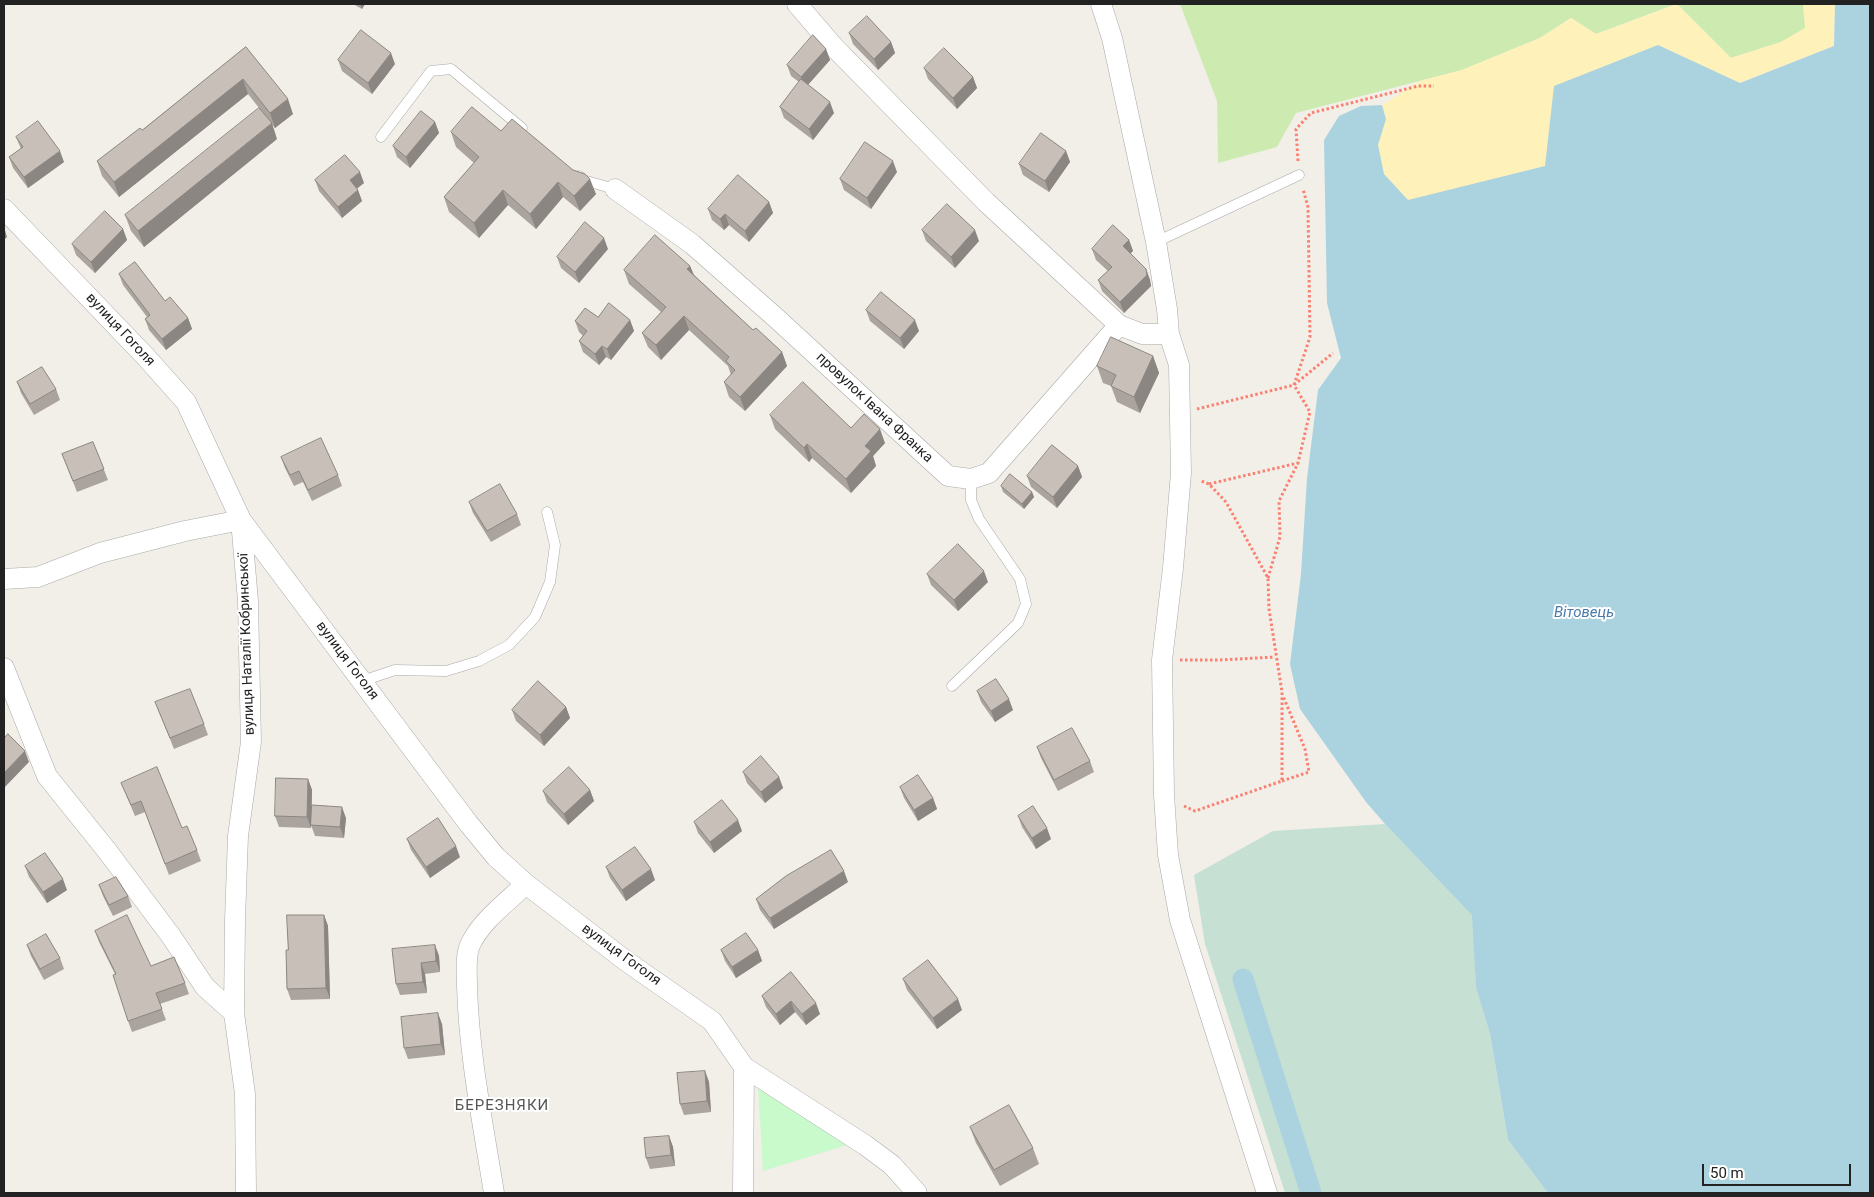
<!DOCTYPE html>
<meta charset="utf-8">
<style>
body{margin:0}
#map{position:relative;width:1874px;height:1197px;overflow:hidden;background:#f2efe9;font-family:Roboto,sans-serif}
canvas{display:block}
.frame{position:absolute;inset:0;border:5px solid #222;pointer-events:none}
.scale{position:absolute;left:1702px;top:1164px;width:149px;height:22px;box-sizing:border-box;border:2px solid #222;border-top:0;padding-left:6px;font-size:15px;line-height:18px;white-space:nowrap;color:#222;-webkit-text-stroke:4px #fff;paint-order:stroke}
</style>
<div id="map">
<canvas width="1874" height="1197"></canvas>
<div class="frame"></div>
<div class="scale">50 m</div>
</div>
<script>
const context = document.querySelector('canvas').getContext('2d');
context.lineJoin = 'round';
function paint(path, color) {
  context.fillStyle = color;
  context.fill(path, 'evenodd');
}
function strokePath(path, color, width, dash) {
  context.strokeStyle = color;
  context.lineWidth = width;
  context.lineCap = dash ? 'butt' : 'round';
  context.setLineDash(dash || []);
  context.stroke(path);
}
function drawText(font, color, halo, rows, align = 'center') {
  context.font = font + ' Roboto,sans-serif';
  context.lineWidth = 4;
  context.setLineDash([]);
  context.textBaseline = 'middle';
  context.strokeStyle = halo;
  context.fillStyle = color;
  for (const [text, x, y, turn = 0] of rows) {
    context.save();
    context.translate(x, y);
    context.rotate((+turn || 0) * Math.PI / 180);
    context.textAlign = isNaN(turn) ? turn : align;
    if (halo) context.strokeText(text, 0, 0);
    context.fillText(text, 0, 0);
    context.restore();
  }
}
paint(new Path2D(`
 M1180,4H1676L1596,34L1571,18L1540,38L1462,70L1296,113L1277,147L1218,163L1217,101Z
 M1677,4H1803L1806,28L1781,42L1731,58Z`), '#cdebb0');
paint(new Path2D(`
 M1385,824L1473,915L1476,988L1490,1034L1508,1140L1548,1193H1285L1205,944L1194,875L1273,831Z`), '#c6e0d4');
paint(new Path2D(`
 M1677,4L1731,58L1781,42L1805,28L1803,4H1835L1834,46L1739,83L1658,45L1546,166L1408,201L1384,174L1378,145L1386,119L1382,105L1420,81L1462,70L1540,38L1571,18L1596,34Z`), '#fff1ba');
paint(new Path2D(`
 M758,1087L847,1145L763,1171Z`), '#c8facc');
paint(new Path2D(`
 M1835,4H1870V1193H1548L1508,1140L1490,1034L1476,988L1472,915L1385,824L1366,802L1300,709L1290,664L1301,574L1307,478L1318,390L1341,358L1327,303L1324,140L1339,116L1361,106L1382,105L1386,119L1378,145L1384,174L1408,200L1545,166L1554,86L1658,45L1740,83L1834,46Z`), '#aad3df');
strokePath(new Path2D(`
 M1243,979L1311,1193`), '#aad3df', 21);
const service = new Path2D(`
 M381,137L431,71L451,69L522,128
 M579,176L583,180L615,189
 M1156,242L1299,175
 M362,681L395,670L446,671L479,661L509,645L535,617L550,582L555,545L547,512
 M952,686L1018,623L1026,604L1020,579L979,519L971,500V479`);
const minor = new Path2D(`
 M797,4L834,47L986,202L1119,325L1142,334H1169
 M1101,4L1112,38L1156,242L1167,309L1169,334L1179,365L1181,473L1173,568L1162,660L1164,795L1168,855L1180,920L1267,1193
 M615,189L692,244L775,317L948,476L971,479L989,473L1119,325
 M4,209L145,356L186,402L241,520L468,823L496,857L526,884L626,961L712,1021L744,1067L865,1145L892,1165L917,1193
 M4,579L38,577L100,553L185,531L241,520L248,601L251,742L238,836L235,920L234,1013L245,1094L246,1193
 M4,668L47,776L108,852L171,936L205,987L234,1013
 M494,1193C483,1124 469,1056 467,986C467,973 465,957 470,945C481,921 507,902 526,884
 M743,1193L744,1067`);
strokePath(service, '#a9a9a9', 11);
strokePath(minor, '#a9a9a9', 21);
strokePath(new Path2D(`
 M1298,161L1296,129L1311,113L1418,86H1434
 M1197,409L1294,385L1333,353
 M1209,484L1298,463
 M1268,578L1280,537L1279,501L1298,463L1310,412L1294,385L1310,337L1308,207L1303,189
 M1180,660H1220L1275,657
 M1282,781L1309,772L1305,749L1283,696
 M1184,806L1195,811L1282,781V692L1269,609L1268,578L1226,502L1209,484L1201,481`), '#fa8072', 3, [2.5, 2.5]);
strokePath(service, '#fff', 10);
strokePath(minor, '#fff', 20);
paint(new Path2D(`
 M353,4H365L362,9Z
 M849,33L891,42L895,53L878,70L853,44Z
 M246,47L293,114L275,128L248,94L119,197L102,176L97,161L142,130Z
 M826,49L830,60L808,85L834,113L813,140L784,118L780,107L799,82L791,76L787,65Z
 M338,60L395,64L372,94L342,71Z
 M924,68L973,77L977,88L957,109L928,79Z
 M435,122L439,133L410,168L397,157L393,146Z
 M501,131L596,194L580,211L563,197L536,229L508,205L479,238L449,212L444,197L474,163L456,147L451,132Z
 M16,137L64,162L28,188L13,168L9,157L21,149Z
 M277,139L144,247L131,231L125,215Z
 M1066,151L1070,162L1049,192L1023,175L1019,164Z
 M897,172L871,209L844,190L840,179Z
 M315,180L364,183L357,188L362,201L342,218L319,191Z
 M769,202L773,213L749,242L729,225L724,230L712,220L708,209Z
 M123,229L127,240L95,273L76,255L72,244Z
 M922,230L979,241L955,268L926,241Z
 M1129,240L1133,251L1130,253L1146,269L1150,280L1151,286L1124,313L1102,291L1098,280L1108,271L1096,260L1092,249Z
 M608,249L579,283L561,268L557,257Z
 M690,266L694,275L753,330L782,352L787,366L745,411L729,397L724,382L731,375L728,366L689,330L661,360L648,347L642,333L661,312L629,284L624,270Z
 M119,274L188,318L192,329L166,350L149,330L145,319L147,317L123,285Z
 M866,310L919,331L904,349L870,321Z
 M598,317L630,320L634,331L611,360L606,357L599,365L583,352L579,341L583,336L579,332L575,321Z
 M1153,356L1159,373L1140,413L1117,402L1111,386L1103,383L1097,366Z
 M17,382L56,389L60,400L34,415L21,393Z
 M770,415L851,428L885,443L873,456L876,466L851,493L812,458L809,462L775,429Z
 M93,442L108,480L77,492L62,454Z
 M281,457L338,475L342,486L312,501L303,482L294,486L285,468Z
 M1078,466L1082,477L1057,508L1031,487L1027,476Z
 M1001,486L1032,492L1034,497L1024,509L1003,492Z
 M469,502L517,514L521,525L491,542L473,513Z
 M927,574L988,582L958,611L931,585Z
 M977,691L1013,710L995,722L981,702Z
 M155,702L204,724L208,735L174,749Z
 M566,707L570,718L544,746L516,721L512,710Z
 M1037,747L1090,761L1094,772L1058,791L1041,758Z
 M743,772L779,777L783,788L765,803L747,783Z
 M308,779L312,790L311,828L279,827L275,816Z
 M121,783L182,828L197,850L201,861L169,875L145,812L135,816Z
 M900,787L933,798L937,809L918,821L904,798Z
 M590,790L594,801L568,825L547,802L543,791Z
 M1018,816L1051,839L1036,849L1022,827Z
 M346,818L344,838L315,836L311,825Z
 M694,822L742,831L714,853L698,833Z
 M407,839L460,857L430,878L411,850Z
 M25,866L67,890L47,903L29,877Z
 M606,867L655,880L626,901L610,878Z
 M848,882L774,929L760,910L756,899Z
 M99,885L128,896L132,907L113,916L103,896Z
 M324,915L328,926L330,999L291,1000L287,989L288,950Z
 M95,931L151,966L185,983L189,994L160,1004L166,1020L132,1032L128,1021L115,974L99,942Z
 M27,945L60,958L64,969L44,980L31,956Z
 M435,945L439,956L440,972L425,974L427,993L400,995L396,984Z
 M721,950H758L762,961L736,978L725,961Z
 M791,972L820,1014L806,1025L795,1012L780,1025L766,1007L762,996Z
 M903,979L962,1010L937,1029L907,990Z
 M442,1024L445,1055L408,1059L404,1048Z
 M705,1071L709,1082L711,1112L684,1115L680,1104Z
 M970,1127L1033,1148L1039,1164L1000,1186L976,1143Z
 M669,1136L673,1147L675,1166L650,1169L646,1158Z`), '#aba49e');
paint(new Path2D(`
 M360,4H365L362,9Z
 M891,42L895,53L878,70L874,59Z
 M826,49L830,60L805,88L801,77Z
 M391,53L395,64L372,94L368,83Z
 M973,77L977,88L957,109L953,98Z
 M243,79L248,94L119,197L114,182Z
 M288,99L293,114L275,128L270,113Z
 M830,102L834,113L813,140L809,129Z
 M435,122L439,133L410,168L406,157Z
 M272,123L277,139L144,247L138,231Z
 M60,151L64,162L28,188L24,177Z
 M1066,151L1070,162L1049,192L1045,181Z
 M893,161L897,172L871,209L867,198Z
 M360,172L364,183L354,191L350,180Z
 M590,179L596,194L580,211L574,196Z
 M558,182L563,197L536,229L530,214Z
 M358,190L362,201L342,218L338,207Z
 M503,190L508,205L479,238L474,223Z
 M769,202L773,213L749,242L745,231Z
 M725,214L729,225L724,230L720,219Z
 M4,227L7,237L4,240Z
 M123,229L127,240L95,273L91,262Z
 M975,230L979,241L955,268L951,257Z
 M604,238L608,249L579,283L575,272Z
 M1129,240L1133,251L1127,257L1123,246Z
 M690,266L696,280L687,269Z
 M1146,269L1150,280L1151,286L1124,313L1120,302Z
 M684,316L689,330L661,360L656,345Z
 M188,318L192,329L166,350L162,339Z
 M630,320L634,331L611,360L607,349Z
 M915,320L919,331L904,349L900,338Z
 M602,346L606,357L599,365L595,354Z
 M782,352L787,366L745,411L740,397Z
 M1153,356L1159,373L1140,413L1134,397Z
 M880,429L885,443L873,456L876,466L851,493L846,479L865,446Z
 M807,444L812,458L809,462L804,448Z
 M1078,466L1082,477L1057,508L1053,497Z
 M1032,492L1034,497L1024,509L1022,504Z
 M984,571L988,582L958,611L954,600Z
 M1009,699L1013,710L995,722L991,711Z
 M566,707L570,718L544,746L540,735Z
 M25,751L29,762L4,788V773Z
 M779,777L783,788L765,803L761,792Z
 M308,779L312,790L311,828L307,817Z
 M590,790L594,801L568,825L564,814Z
 M933,798L937,809L918,821L914,810Z
 M342,807L346,818L344,838L340,827Z
 M738,820L742,831L714,853L710,842Z
 M1047,828L1051,839L1036,849L1032,838Z
 M456,846L460,857L430,878L426,867Z
 M651,869L655,880L626,901L622,890Z
 M844,871L848,882L774,929L770,918Z
 M63,879L67,890L47,903L43,892Z
 M324,915L328,926L330,999L326,988Z
 M435,945L439,956L440,972L436,961Z
 M758,950L762,961L736,978L732,967Z
 M421,963L425,974L427,993L423,982Z
 M958,999L962,1010L937,1029L933,1018Z
 M791,1001L795,1012L780,1025L776,1014Z
 M816,1003L820,1014L806,1025L802,1014Z
 M438,1013L442,1024L445,1055L441,1044Z
 M705,1071L709,1082L711,1112L707,1101Z
 M669,1136L673,1147L675,1166L671,1155Z`), '#8b8681');
const building = new Path2D(`
 M867,16L891,42L874,59L849,33Z
 M361,30L391,53L368,83L338,60Z
 M813,35L826,49L801,77L787,65Z
 M246,47L288,99L270,113L243,79L114,182L97,161L140,128L142,130Z
 M944,48L973,77L953,98L924,68Z
 M801,79L830,102L809,129L780,107Z
 M472,107L501,131L512,119L573,170L585,174L590,179L574,196L558,182L530,214L503,190L474,223L444,197L479,157L451,132Z
 M259,108L272,123L138,231L125,215Z
 M421,111L435,122L406,157L393,146Z
 M38,121L60,151L24,177L9,157L23,147L16,137Z
 M1041,133L1066,151L1045,181L1019,164Z
 M865,142L893,161L867,198L840,179Z
 M345,155L360,172L350,180L358,190L338,207L315,180Z
 M738,175L769,202L745,231L725,214L720,219L708,209Z
 M947,204L975,230L951,257L922,230Z
 M105,211L123,229L91,262L72,244Z
 M585,222L604,238L575,272L557,257Z
 M1113,225L1129,240L1123,246L1146,269L1147,275L1120,302L1098,280L1112,267L1092,249Z
 M655,235L690,266L687,269L753,330L756,328L782,352L740,397L724,382L735,370L726,361L729,357L684,316L656,345L642,333L666,307L624,270Z
 M135,262L165,301L170,297L188,318L162,339L145,319L150,315L119,274Z
 M881,292L915,320L900,338L866,310Z
 M609,303L630,320L607,349L602,346L595,354L579,341L587,331L575,321L585,308L598,317Z
 M1111,337L1153,356L1134,397L1111,386L1116,375L1097,366Z
 M42,367L56,389L30,404L17,382Z
 M803,382L851,428L864,414L880,429L865,446L871,451L846,479L807,444L804,448L770,415Z
 M321,438L338,475L308,490L299,471L290,475L281,457Z
 M93,442L104,469L73,481L62,454Z
 M1052,445L1078,466L1053,497L1027,476Z
 M1010,474L1032,492L1022,504L1001,486Z
 M500,484L517,514L487,531L469,502Z
 M958,544L984,571L954,600L927,574Z
 M996,679L1009,699L991,711L977,691Z
 M538,681L566,707L540,735L512,710Z
 M190,689L204,724L170,738L155,702Z
 M1072,728L1090,761L1054,780L1037,747Z
 M8,734L25,751L4,773V739Z
 M761,756L779,777L761,792L743,772Z
 M157,767L182,828L187,826L197,850L165,864L141,801L131,805L121,783Z
 M569,767L590,790L564,814L543,791Z
 M918,775L933,798L914,810L900,787Z
 M276,778L308,779L307,817L275,816Z
 M722,800L738,820L710,842L694,822Z
 M312,805L342,807L340,827L311,825Z
 M1033,806L1047,828L1032,838L1018,816Z
 M438,818L456,846L426,867L407,839Z
 M635,847L651,869L622,890L606,867Z
 M831,850L844,871L770,918L756,899L786,876Z
 M45,853L63,879L43,892L25,866Z
 M116,877L128,896L109,905L99,885Z
 M127,915L151,966L174,957L185,983L156,993L162,1009L128,1021L113,975L116,974L95,931Z
 M287,915H324L326,988L287,989L286,950H288Z
 M746,933L758,950L732,967L721,950Z
 M46,934L60,958L40,969L27,945Z
 M435,945L436,961L421,963L423,982L396,984L392,949Z
 M928,960L958,999L933,1018L903,979Z
 M791,972L816,1003L802,1014L791,1001L776,1014L762,996Z
 M438,1013L441,1044L404,1048L401,1017Z
 M705,1071L707,1101L680,1104L677,1073Z
 M1009,1105L1033,1148L994,1170L970,1127Z
 M669,1136L671,1155L646,1158L644,1138Z`);
paint(building, '#c7bfb8');
strokePath(building, '#8b8681', 1);
drawText('14px', '#222', '#fff', [
 ["вулиця Гоголя",120,330,47],
 ["провулок Івана Франка",874,408,43],
 ["вулиця Наталії Кобринської",247,644,-92],
 ["вулиця Гоголя",347,661,53],
 ["вулиця Гоголя",621,955,36]
]);
drawText('italic 15px', '#4a7aab', '#fff', [
 ["Вітовець",1584,613]
]);
context.letterSpacing = '1px';
drawText('15px', '#555', '#fff', [
 ["БЕРЕЗНЯКИ",502,1106]
]);
context.letterSpacing = '0px';
</script>
